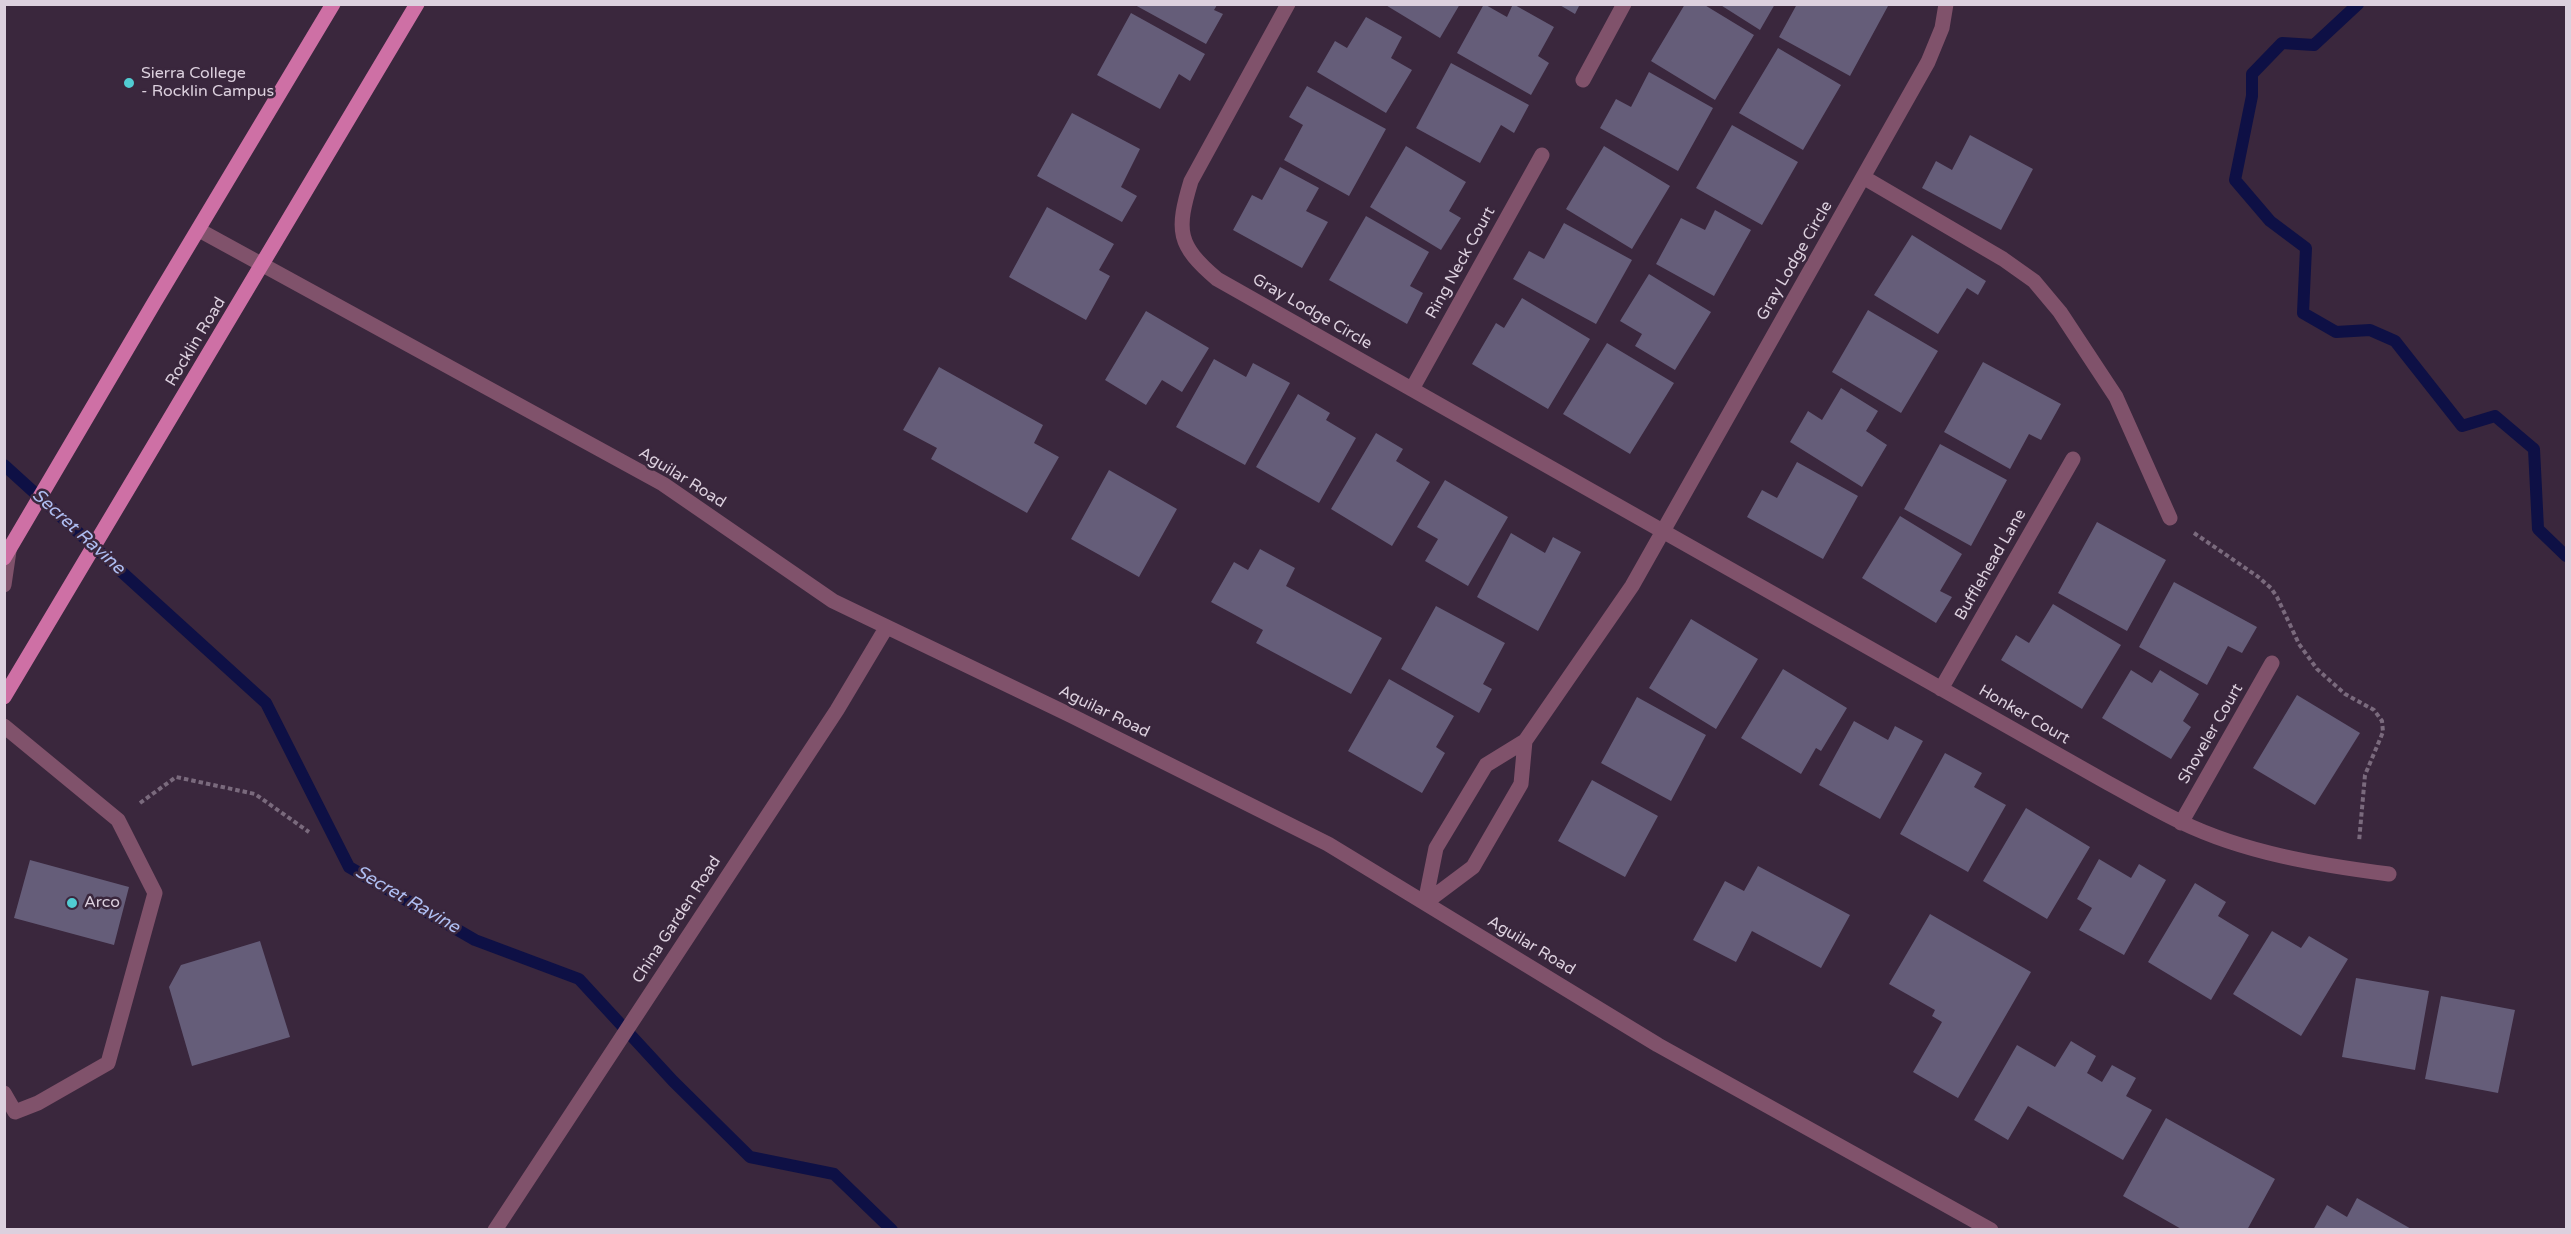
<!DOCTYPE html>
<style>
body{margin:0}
#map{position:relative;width:2571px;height:1234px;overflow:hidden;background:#3a273d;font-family:"Varela Round",sans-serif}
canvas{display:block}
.frame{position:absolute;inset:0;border:6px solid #dcd0de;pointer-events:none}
</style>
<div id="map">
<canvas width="2571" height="1234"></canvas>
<div class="frame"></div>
</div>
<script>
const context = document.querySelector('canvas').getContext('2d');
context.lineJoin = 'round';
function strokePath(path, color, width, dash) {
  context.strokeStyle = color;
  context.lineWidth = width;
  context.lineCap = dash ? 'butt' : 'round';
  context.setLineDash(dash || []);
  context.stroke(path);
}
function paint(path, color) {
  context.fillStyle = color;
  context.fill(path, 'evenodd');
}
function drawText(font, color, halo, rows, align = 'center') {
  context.font = font + ' "Varela Round",sans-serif';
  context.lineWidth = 5;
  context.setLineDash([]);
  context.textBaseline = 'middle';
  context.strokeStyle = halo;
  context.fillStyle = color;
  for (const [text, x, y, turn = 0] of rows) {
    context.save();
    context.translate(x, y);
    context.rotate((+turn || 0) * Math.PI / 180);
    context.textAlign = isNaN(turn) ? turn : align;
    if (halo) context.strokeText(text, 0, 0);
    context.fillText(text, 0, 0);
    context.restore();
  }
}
strokePath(new Path2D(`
 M2358,4L2314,45L2282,43L2252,74V96L2235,180L2270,221L2306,248L2303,313L2336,332L2370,330L2395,341L2462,426L2495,416L2534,449L2538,529L2566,556
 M4,465L266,703L349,867L475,940L579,979L673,1081L750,1157L834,1174L892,1230`), '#0e1045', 12);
paint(new Path2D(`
 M1384,4H1460L1440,38Z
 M1484,4L1507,17L1513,4L1554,27L1538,56L1549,63L1531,95L1457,53Z
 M1558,4H1580L1575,14Z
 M1685,4H1703L1754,35L1715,100L1651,61Z
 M1719,4H1775L1760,30Z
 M1797,4H1885L1888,6L1850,76L1779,37Z
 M1135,5H1217L1214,10L1223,14L1206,44Z
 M1131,13L1205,54L1190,81L1179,74L1160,109L1097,75Z
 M1366,17L1402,37L1391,58L1412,70L1386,113L1317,72L1335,41L1347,48Z
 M1778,48L1841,85L1803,150L1739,113Z
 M1451,63L1529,105L1514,133L1501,125L1480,163L1416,128Z
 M1649,72L1713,108L1678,171L1600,128L1616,99L1631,107Z
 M1307,86L1386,129L1349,196L1284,160L1303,125L1289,117Z
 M1072,113L1140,149L1121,187L1137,196L1122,222L1037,176Z
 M1732,125L1798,162L1762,225L1696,188Z
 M1970,135L2033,169L2001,230L1922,188L1936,161L1952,170Z
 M1406,146L1466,182L1449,211L1461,218L1441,250L1370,207Z
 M1604,146L1670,186L1632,249L1566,209Z
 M1280,167L1319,188L1306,211L1328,222L1302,268L1233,230L1252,195L1262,200Z
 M1047,207L1114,244L1099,270L1110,276L1086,320L1009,277Z
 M1715,210L1751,230L1714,296L1656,264L1681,218L1705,230Z
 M1366,216L1429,252L1410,286L1423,293L1407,324L1329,280Z
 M1564,223L1632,260L1596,324L1513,279L1529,251L1544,259Z
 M1912,235L1986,281L1978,295L1967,288L1938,334L1874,295Z
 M1649,274L1711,312L1675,370L1635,346L1642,334L1620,321Z
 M1522,298L1590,339L1548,409L1472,364L1496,323L1504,328Z
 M1868,310L1938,351L1901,413L1832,372Z
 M1146,311L1209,348L1182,392L1162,380L1146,405L1105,380Z
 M1607,343L1674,383L1630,454L1563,414Z
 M1214,359L1246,377L1253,363L1290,383L1245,465L1176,427Z
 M1983,362L2061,404L2041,440L2029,434L2010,469L1944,432Z
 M939,367L1043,425L1034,443L1059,457L1027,513L931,459L937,448L903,430Z
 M1841,388L1878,411L1866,431L1887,445L1862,487L1790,442L1808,411L1822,420Z
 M1298,394L1330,413L1326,420L1356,438L1319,503L1256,467Z
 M1376,433L1403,449L1396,461L1430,482L1392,546L1331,509Z
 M1940,444L2007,480L1971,546L1904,509Z
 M1797,462L1858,496L1823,559L1747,517L1762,490L1777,498Z
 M1109,470L1177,509L1139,577L1071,539Z
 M1445,480L1508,517L1468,586L1425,561L1438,539L1417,527Z
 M1900,516L1962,554L1940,591L1952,597L1936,623L1862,578Z
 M2097,522L2166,560L2127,631L2058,593Z
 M1511,533L1545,553L1553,537L1581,552L1538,631L1477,597Z
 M1260,549L1295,568L1286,586L1382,638L1351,694L1256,643L1263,630L1211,602L1234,562L1248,570Z
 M2174,582L2257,627L2242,653L2228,646L2207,685L2139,647Z
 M2053,604L2121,645L2082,709L2001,660L2016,635L2029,643Z
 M1436,606L1505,643L1483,684L1492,689L1479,713L1401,669Z
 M1691,619L1758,659L1716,729L1649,688Z
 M1783,669L1847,708L1821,751L1816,748L1801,774L1741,738Z
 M2131,670L2152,683L2160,670L2199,694L2183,721L2191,727L2171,759L2102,718Z
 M1389,679L1454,716L1436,747L1445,753L1422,793L1348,751Z
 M2297,695L2360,733L2315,805L2253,768Z
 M1637,697L1706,735L1671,801L1601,763Z
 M1854,721L1888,740L1895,726L1923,741L1880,819L1819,785Z
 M1945,753L1982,773L1974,787L2006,805L1968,872L1900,834Z
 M1592,780L1658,816L1625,877L1558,841Z
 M2026,808L2090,847L2047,919L1983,881Z
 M2099,859L2131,878L2139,864L2166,880L2124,955L2079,930L2092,908L2077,899Z
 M30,860L129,887L114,945L14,918Z
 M1758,866L1850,915L1821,968L1752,931L1736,962L1693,940L1725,881L1744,891Z
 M2195,883L2226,902L2218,916L2249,935L2211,1000L2148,962Z
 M1930,914L2031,972L1958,1098L1913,1072L1942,1022L1932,1016L1935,1010L1889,984Z
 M2272,931L2301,948L2309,936L2348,959L2301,1036L2233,994Z
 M260,941L290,1037L192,1066L169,987L181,965Z
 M2356,978L2429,991L2415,1070L2342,1057Z
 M2441,996L2515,1010L2498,1093L2425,1079Z
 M2071,1041L2096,1056L2087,1073L2102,1082L2112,1065L2136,1078L2126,1096L2152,1110L2123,1160L2028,1106L2008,1140L1974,1120L2017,1045L2055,1067Z
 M2166,1118L2275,1179L2247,1230H2183L2123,1196Z
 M2357,1198L2413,1230H2313L2327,1205L2347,1217Z`), '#655d79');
strokePath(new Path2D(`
 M2194,533L2257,576L2271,588L2277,597L2299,644L2317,669L2345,694L2374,710L2382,721L2383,732L2365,775L2359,842
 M140,803L176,777L255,794L309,832`), '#7a6a7d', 4, [4.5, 3]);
strokePath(new Path2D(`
 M1288,4L1191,181C1176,231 1177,245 1217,279L2108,783C2132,796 2156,810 2181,822C2245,853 2319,865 2389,874
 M1583,80L1624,4
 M1863,177L2003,259L2034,281L2060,312L2116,397L2170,518
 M199,230L663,484L833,601L1070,715L1328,844L1658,1045L1991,1230
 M1412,389L1542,155
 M4,585L9,551
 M1941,689L2073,459
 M4,726L118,820L155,893L108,1063L38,1103L15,1112L4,1093
 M2181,823L2272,663
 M1425,903L1436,848L1486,765L1525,741L1632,586L1928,62L1942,28L1946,4
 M1425,903L1473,867L1521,784L1525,741
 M495,1230L837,710L886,628`), '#80526b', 15);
strokePath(new Path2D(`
 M4,558L154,303L333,4
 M4,697L417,4`), '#ce70a5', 15);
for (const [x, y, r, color] of [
 [129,83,6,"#51ccd2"],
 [72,903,6,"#51ccd2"]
]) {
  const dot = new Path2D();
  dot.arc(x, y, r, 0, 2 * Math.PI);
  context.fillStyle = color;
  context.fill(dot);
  strokePath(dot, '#3a273d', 2);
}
drawText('16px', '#dcd0de', '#3a273d', [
 ["Sierra College",141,74],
 ["- Rocklin Campus",141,92],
 ["Arco",84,903]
], 'left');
drawText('16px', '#dcd0de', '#3a273d', [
 ["Gray Lodge Circle",1795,261,-60],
 ["Ring Neck Court",1461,263,-61],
 ["Gray Lodge Circle",1312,312,30],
 ["Rocklin Road",196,342,-59],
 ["Aguilar Road",682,478,32],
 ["Bufflehead Lane",1991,565,-60],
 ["Aguilar Road",1104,712,26],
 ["Honker Court",2024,715,30],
 ["Shoveler Court",2211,734,-60],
 ["China Garden Road",677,920,-57],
 ["Aguilar Road",1531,946,31]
]);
drawText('italic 18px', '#afbef2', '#3a273d', [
 ["Secret Ravine",78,532,42],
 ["Secret Ravine",407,900,30]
]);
</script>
